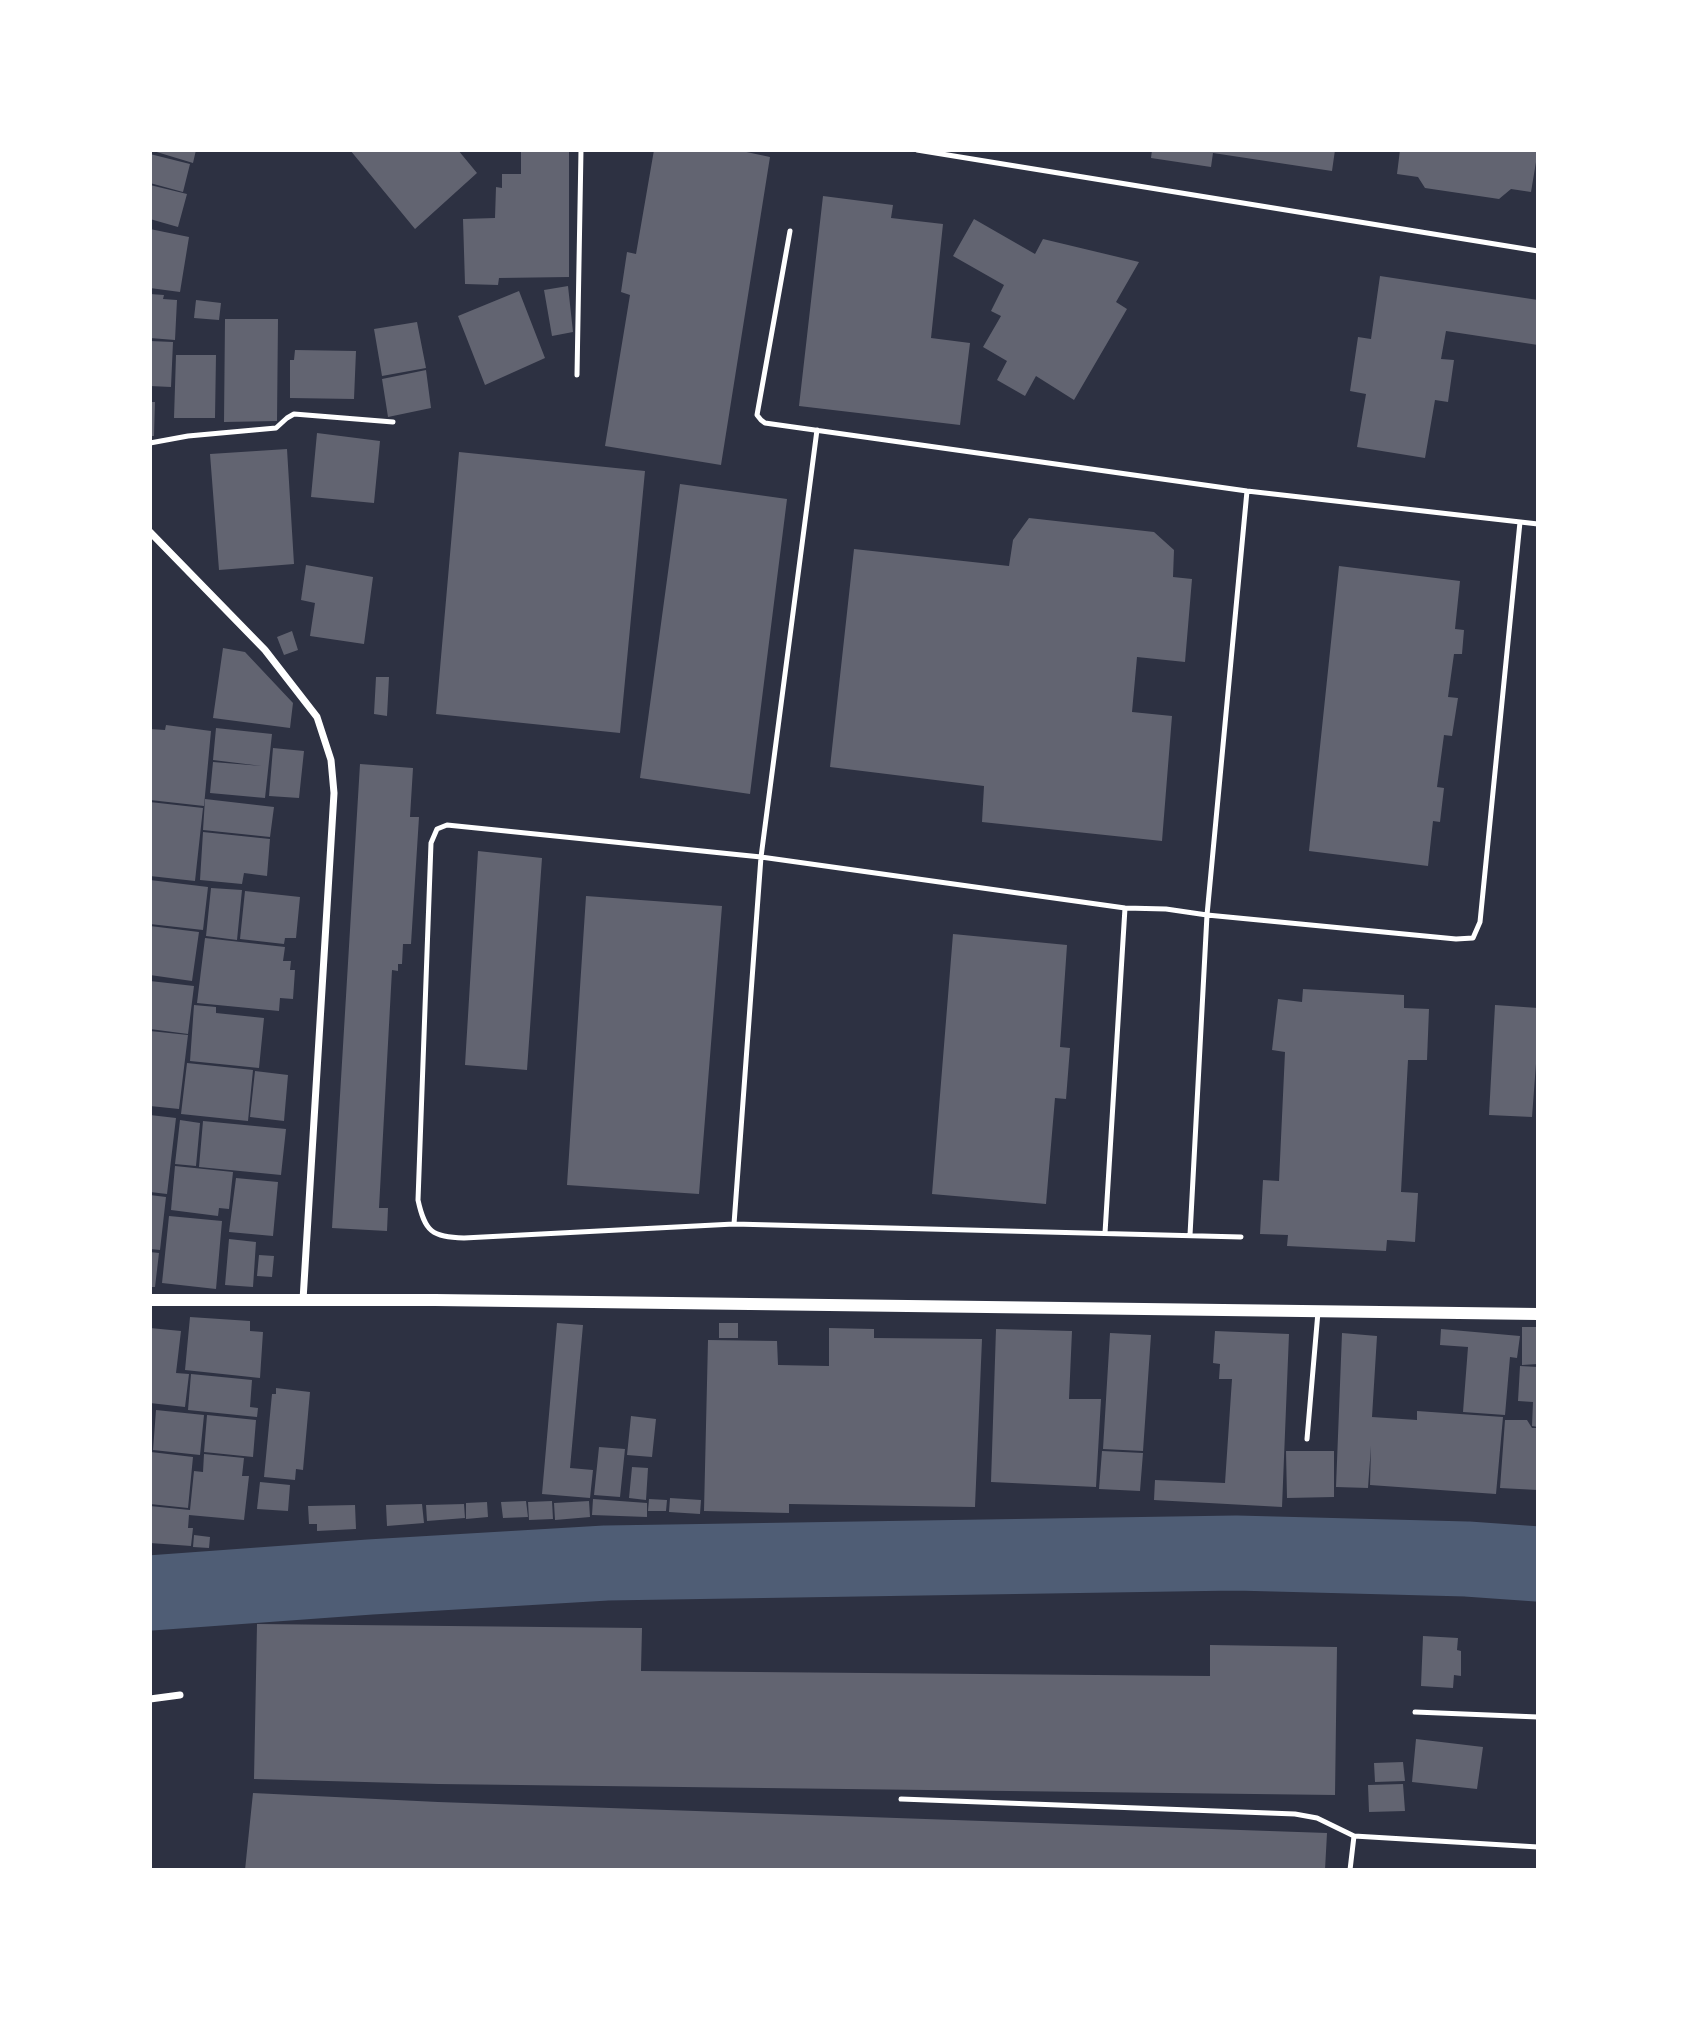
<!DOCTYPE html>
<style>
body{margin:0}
#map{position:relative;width:1688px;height:2020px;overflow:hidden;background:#2d3142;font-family:"Playfair Display",serif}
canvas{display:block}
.frame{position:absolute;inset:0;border:152px solid #fff;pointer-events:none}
</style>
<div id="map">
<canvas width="1688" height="2020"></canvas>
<div class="frame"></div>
</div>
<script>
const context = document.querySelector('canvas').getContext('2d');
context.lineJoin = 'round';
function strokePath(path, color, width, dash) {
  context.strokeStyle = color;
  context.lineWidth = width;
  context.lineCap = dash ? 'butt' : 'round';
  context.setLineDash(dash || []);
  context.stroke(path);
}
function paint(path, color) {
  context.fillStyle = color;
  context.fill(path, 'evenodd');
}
strokePath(new Path2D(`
 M150,1593L370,1577L606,1563L1236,1553L1467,1559L1538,1564`), '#4f5d75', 75);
paint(new Path2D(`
 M150,150H196L193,163Z
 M350,150H458L477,173L415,229Z
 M521,150H569V277L499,278L498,285L465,284L463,219L495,218L496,187L502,188V174H521Z
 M654,150H737L770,157L721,465L605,446L630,295L621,292L627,252L636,254Z
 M1152,150H1335L1332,171L1213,153L1211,167L1151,158Z
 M1400,150H1538L1531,192L1511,189L1499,199L1425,188L1418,177L1397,174Z
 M150,154L190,164L183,192L150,183Z
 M150,185L187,194L178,227L150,219Z
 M823,196L893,205L891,218L943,224L931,338L970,343L960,425L799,406Z
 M974,219L1035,254L1043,239L1139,262L1116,302L1127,309L1074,400L1036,376L1025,396L997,380L1007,361L983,347L1001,316L991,311L1004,285L953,256Z
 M150,229L189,237L180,292L150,288Z
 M1380,276L1538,300V345L1446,331L1441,359L1454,360L1448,402L1435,400L1425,458L1357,447L1366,394L1350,391L1358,337L1371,339Z
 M568,286L573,332L552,336L544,290Z
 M519,291L545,358L485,385L458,316Z
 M150,294L164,295L163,299L177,300L175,340L150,338Z
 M196,300L221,303L219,320L194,318Z
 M225,319H278L277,421L224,422Z
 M417,322L426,368L382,376L374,329Z
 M150,341L173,342L171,387L150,386Z
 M295,350L356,351L354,399L290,398V360H294Z
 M176,355H216L215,418H174Z
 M426,370L431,408L388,417L382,379Z
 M150,402H155L154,436H150Z
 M317,433L380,441L374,503L311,497Z
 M287,449L294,564L219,570L210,454Z
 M459,452L645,471L620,733L436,714Z
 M680,484L787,499L750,794L640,778Z
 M1029,518L1154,532L1174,550L1173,577L1192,579L1185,662L1137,657L1132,712L1172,716L1162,841L982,822L984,786L830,767L854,549L1009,566L1013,540Z
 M306,565L373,577L364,644L310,636L315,603L301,600Z
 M1339,566L1460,581L1455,629L1464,630L1462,654H1454L1448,697L1458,698L1452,736L1444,735L1437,787L1444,788L1440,822L1433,821L1428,866L1309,851Z
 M292,631L298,650L284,655L277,637Z
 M223,648L245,652L293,703L290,728L213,718Z
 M376,677H389L387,716L374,714Z
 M166,725L211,731L204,806L150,800V729L165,730Z
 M216,728L272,734L265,798L210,793L213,762L262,766L213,760Z
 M273,748L304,751L299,798L269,796Z
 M360,764L413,768L410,817H419L411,944H403L402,964H398V971L392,970L379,1208H388L387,1231L332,1228Z
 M205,799L274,807L270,837L203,830Z
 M150,802L203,808L195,881L150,876Z
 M203,832L270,839L267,876L244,873L242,884L200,880Z
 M478,851L542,858L527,1070L465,1065Z
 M150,880L208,887L203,930L150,924Z
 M211,888L242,890L237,940L206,936Z
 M245,891L300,897L296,938H285L284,944L240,939Z
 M586,896L722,906L699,1194L567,1185Z
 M150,926L199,932L192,981L150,975Z
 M953,934L1067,945L1060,1047L1070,1048L1066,1099L1055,1098L1046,1204L932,1194Z
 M205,938L285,947L283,961H291L290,970H295L293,999L280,998L279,1011L197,1003Z
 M150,981L194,986L188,1034L150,1029Z
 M1303,989L1404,995V1008L1429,1009L1427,1060H1408L1401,1192L1418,1193L1415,1242L1387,1240L1386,1251L1287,1246L1288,1235L1260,1234L1263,1180L1279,1181L1285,1052L1272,1050L1278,999L1302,1002Z
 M194,1005L216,1007V1013L264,1018L259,1068L190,1061Z
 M1495,1005L1538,1008V1037L1532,1117L1489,1115Z
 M150,1031L188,1035L179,1109L150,1106Z
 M187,1063L253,1070L248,1121L181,1114Z
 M255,1071L288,1075L284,1121L250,1117Z
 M150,1115L176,1118L167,1194L150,1192Z
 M180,1120L200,1123L196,1166L175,1164Z
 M203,1121L286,1129L281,1175L199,1167Z
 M175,1166L233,1172L229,1209L219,1208L218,1216L171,1210Z
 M236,1178L278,1182L273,1236L229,1232Z
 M150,1195L166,1197L160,1250L150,1249Z
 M169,1216L222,1221L216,1289L162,1283Z
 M229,1239L256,1242L253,1287L225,1285Z
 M150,1252L159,1253L155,1287H150Z
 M259,1255L274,1256L272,1277L257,1276Z
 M190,1317L250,1321V1331L263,1332L260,1378L185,1370Z
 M557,1323L583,1325L570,1468L593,1470L590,1498L542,1494Z
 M719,1323H738V1338H719Z
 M1522,1327H1538V1364L1522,1365Z
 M150,1328L181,1331L176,1373L189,1374L185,1407L150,1403Z
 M829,1328L874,1329V1338L982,1339L975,1507L789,1504V1513L704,1511L708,1340L777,1341L778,1365L829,1366Z
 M996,1329L1072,1331L1069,1399H1101L1096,1487L991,1482Z
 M1441,1329L1520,1336L1517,1358L1510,1357L1505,1415L1463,1412L1468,1347L1440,1345Z
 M1215,1331L1289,1334L1282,1507L1154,1500L1155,1480L1225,1483L1232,1379H1219L1220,1364L1213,1363Z
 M1110,1333L1151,1335L1143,1451L1103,1449Z
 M1342,1333L1377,1336L1372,1417L1417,1420V1411L1503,1417L1496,1494L1370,1485L1371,1446L1368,1488L1336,1487Z
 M1520,1366L1538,1367V1427L1532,1426L1533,1402L1518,1401Z
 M191,1374L252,1380L250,1407L258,1408L257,1417L188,1410Z
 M276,1388L310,1392L303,1470L296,1469L295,1480L264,1477L272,1394H276Z
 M156,1410L204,1415L200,1455L153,1450Z
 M207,1415L256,1420L253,1457L204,1452Z
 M631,1416L656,1419L652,1457L627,1455Z
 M1505,1420H1527L1532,1428H1538V1490L1500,1488Z
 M599,1447L625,1449L620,1497L594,1495Z
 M1102,1451L1143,1453L1140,1491L1099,1489Z
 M1286,1451H1334V1497L1287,1498Z
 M151,1452L193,1457L188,1508L150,1504Z
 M204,1454L244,1458L242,1476H249L244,1520L189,1515L188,1528H193L191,1546L150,1543V1506L190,1510L194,1471L203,1472Z
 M632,1467L648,1468L646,1500L629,1498Z
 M260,1482L290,1485L288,1511L257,1509Z
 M670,1498L701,1500L700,1514L669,1512Z
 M593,1499L647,1503V1517L592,1515Z
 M649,1499L667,1500L666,1511H648Z
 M526,1501L528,1517L503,1518L501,1502Z
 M552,1501L553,1519L529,1520L528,1502Z
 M589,1501L590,1517L555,1520L554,1503Z
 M487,1502L488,1517L466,1519V1503Z
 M422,1504L424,1523L387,1526L386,1505Z
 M464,1504L465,1518L427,1521L426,1505Z
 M355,1505L356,1529L317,1531V1524H309L308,1506Z
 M194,1535L210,1537L209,1548L193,1547Z
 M257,1624L642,1628L641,1671L1210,1676V1645L1337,1647L1335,1795L438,1784L254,1779Z
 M1423,1636L1458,1638L1457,1650L1461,1651V1676L1454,1675L1453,1688L1421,1686Z
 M1416,1739L1483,1747L1477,1789L1412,1782Z
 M1403,1762L1405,1781L1375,1782L1374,1763Z
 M1403,1784L1405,1811L1369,1812L1368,1785Z
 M253,1793L438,1802L1327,1833L1325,1870H245Z`), '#626471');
strokePath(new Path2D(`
 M917,150L1538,251
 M790,231L757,415L761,420L765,423L1247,491L1538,524
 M577,375L581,150
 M150,443L188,436L276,428L287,418L294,414L393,422
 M734,1224L761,857L817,430
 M1105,1233L1125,908
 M1190,1235L1207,915L1456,939L1473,938L1480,922L1520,522
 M1241,1237L734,1224L464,1238C432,1237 425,1232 418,1200L431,843L437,829L447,825L761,857L1125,908L1166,909L1207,915L1247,491
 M1307,1439L1318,1312
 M1415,1712L1538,1717
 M901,1799L1295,1814L1317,1818L1354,1836L1538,1847
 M1350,1870L1354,1836`), '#fff', 5);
strokePath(new Path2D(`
 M150,532L265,650L317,717L331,760L334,793L303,1300
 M150,1699L180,1695`), '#fff', 7);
strokePath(new Path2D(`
 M150,1300H435L1538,1314`), '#fff', 12);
</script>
